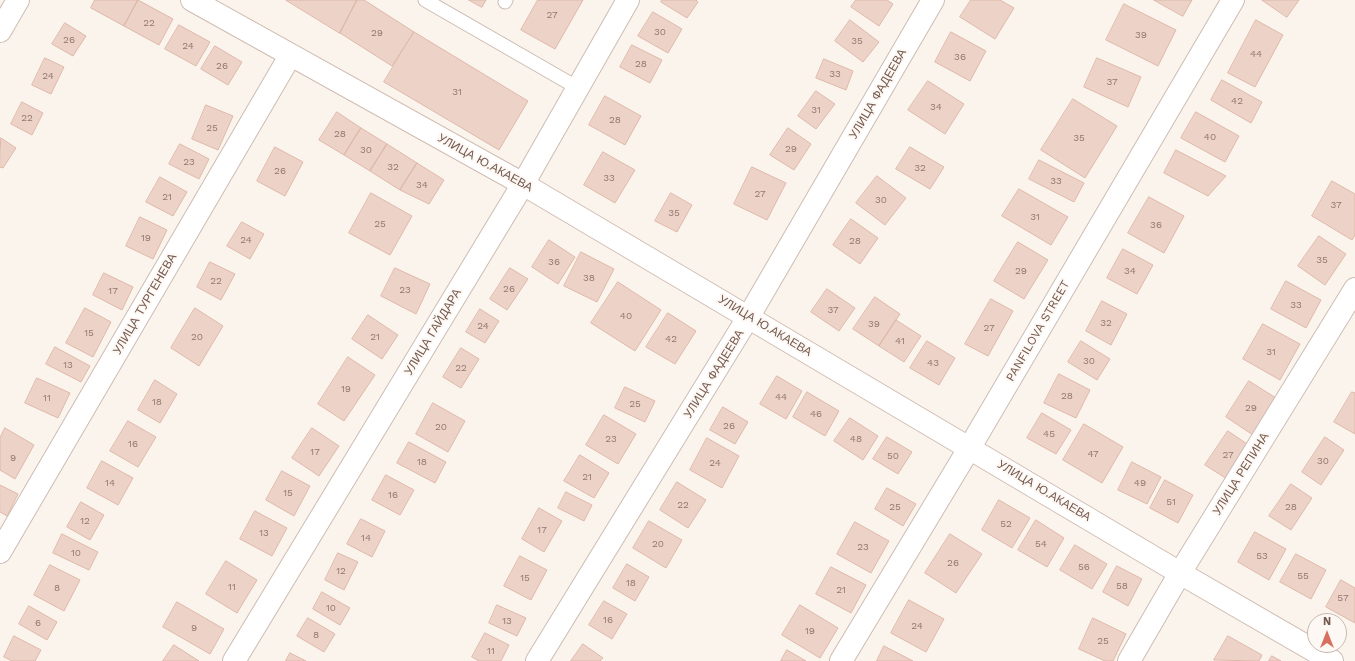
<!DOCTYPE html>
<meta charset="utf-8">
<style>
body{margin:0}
#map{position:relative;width:1355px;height:661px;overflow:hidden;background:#fbf4ec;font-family:"Work Sans",sans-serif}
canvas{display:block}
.north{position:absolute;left:1307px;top:613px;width:40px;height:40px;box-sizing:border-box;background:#fdf8f3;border:1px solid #c6b9b2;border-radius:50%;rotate:0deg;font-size:11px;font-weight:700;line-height:16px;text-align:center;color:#745a51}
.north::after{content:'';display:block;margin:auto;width:14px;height:18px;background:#d66f60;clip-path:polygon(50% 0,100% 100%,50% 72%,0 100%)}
</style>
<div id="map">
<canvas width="1355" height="661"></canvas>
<div class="north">N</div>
</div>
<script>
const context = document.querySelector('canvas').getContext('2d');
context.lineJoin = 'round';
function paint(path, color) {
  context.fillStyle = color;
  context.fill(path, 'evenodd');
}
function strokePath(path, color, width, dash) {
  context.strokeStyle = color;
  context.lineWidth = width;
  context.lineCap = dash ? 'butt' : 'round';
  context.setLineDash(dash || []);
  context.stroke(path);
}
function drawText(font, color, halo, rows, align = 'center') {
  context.font = font + ' "Work Sans",sans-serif';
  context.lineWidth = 4;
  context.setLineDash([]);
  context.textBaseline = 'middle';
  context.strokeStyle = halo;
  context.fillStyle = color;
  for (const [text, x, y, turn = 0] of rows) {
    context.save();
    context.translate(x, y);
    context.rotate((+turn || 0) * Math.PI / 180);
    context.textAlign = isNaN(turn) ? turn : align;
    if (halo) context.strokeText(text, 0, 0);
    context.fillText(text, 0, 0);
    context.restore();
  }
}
const building = new Path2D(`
 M95,0H138L124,26L91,8Z
 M138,0L173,19L159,45L124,26Z
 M286,0H357L340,33Z
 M357,0H364L414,32L392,66L340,33Z
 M469,0H486L482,7Z
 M538,0H583L555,49L521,30Z
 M662,0H696L698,2L687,18L661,2Z
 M856,0H887L893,4L879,26L851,7Z
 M971,0H1000L1014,8L995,39L960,17Z
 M1154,0H1192L1183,16Z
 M1262,0H1299L1287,17Z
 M1124,4L1176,30L1158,66L1106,40Z
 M653,12L682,29L668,53L638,36Z
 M850,20L879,42L863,62L835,41Z
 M1256,20L1283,35L1255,87L1228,73Z
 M65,23L86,36L73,56L52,44Z
 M179,25L210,42L196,66L165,49Z
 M414,32L528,101L499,150L384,82Z
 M951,32L986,51L970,81L935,62Z
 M632,45L662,60L650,83L620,67Z
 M215,46L242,62L228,85L201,69Z
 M45,58L64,67L51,94L32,85Z
 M1097,58L1141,77L1128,107L1084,87Z
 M824,59L853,71L846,90L816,78Z
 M1222,80L1262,102L1251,123L1211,100Z
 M928,81L964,104L945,134L908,110Z
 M816,91L835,104L816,129L798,116Z
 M605,96L641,116L625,145L589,125Z
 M1073,99L1117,126L1085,178L1041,150Z
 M22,102L43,113L32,135L11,124Z
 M206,105L233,116L218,150L192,139Z
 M337,112L361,128L344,155L319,140Z
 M1196,112L1239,136L1225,162L1181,138Z
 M361,128L387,144L370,171L344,155Z
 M788,128L811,144L794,170L770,155Z
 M1,138L16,148L3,168L0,167Z
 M180,144L209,159L199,179L169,164Z
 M387,144L417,163L400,190L370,171Z
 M275,147L303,162L285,196L257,181Z
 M910,147L944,167L930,189L896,169Z
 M1176,150L1226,176L1208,196L1164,173Z
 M603,152L635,170L615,203L584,185Z
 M1039,160L1084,183L1074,202L1029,179Z
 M417,163L444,180L429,204L400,190Z
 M752,167L786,183L767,220L734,204Z
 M877,176L906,198L885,225L856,203Z
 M160,177L187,192L173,216L146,202Z
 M1332,181L1355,194V235L1352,240L1312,216Z
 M1019,189L1068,217L1051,245L1002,216Z
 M371,193L412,216L390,255L349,233Z
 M671,193L692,205L677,232L655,221Z
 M1149,197L1184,216L1164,253L1128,233Z
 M140,217L167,230L153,259L126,246Z
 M851,219L878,238L860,264L833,245Z
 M242,222L264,234L250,259L227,246Z
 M1319,236L1346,254L1325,285L1298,266Z
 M549,240L575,257L558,284L532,267Z
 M1018,242L1048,260L1024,299L994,281Z
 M1123,249L1153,265L1137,294L1107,278Z
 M581,252L614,269L597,302L564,286Z
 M210,262L235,274L221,300L197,287Z
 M395,268L430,284L416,314L381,296Z
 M510,268L528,279L507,310L490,299Z
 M104,273L133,287L122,310L93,295Z
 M1286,281L1321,300L1306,328L1271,309Z
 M618,282L661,310L635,351L591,323Z
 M827,289L855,308L839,331L811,312Z
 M875,297L900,314L879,346L853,329Z
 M991,299L1013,311L988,356L965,344Z
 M1102,301L1127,314L1111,345L1086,331Z
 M85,308L111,322L93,357L66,343Z
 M195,308L223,326L199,366L171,348Z
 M480,309L499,321L485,343L466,332Z
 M668,313L696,331L675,364L646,347Z
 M368,315L398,335L382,359L352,339Z
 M896,320L921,336L904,362L879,346Z
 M1263,324L1300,344L1280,380L1243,359Z
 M927,341L955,358L939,385L910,368Z
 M1081,341L1110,359L1097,380L1068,362Z
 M55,347L90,366L81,382L46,364Z
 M461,348L479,359L461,388L443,377Z
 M348,357L375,375L344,421L318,404Z
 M1059,374L1090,390L1076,418L1044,403Z
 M777,376L802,391L786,419L760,404Z
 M37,378L70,393L58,418L25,403Z
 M155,380L177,394L160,423L138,410Z
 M1249,381L1276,398L1253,435L1226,417Z
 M625,387L655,401L645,422L615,408Z
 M807,392L839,411L825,436L793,417Z
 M1352,392L1355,393V434L1334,422Z
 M433,403L465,421L448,452L416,434Z
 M723,407L748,422L735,444L710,430Z
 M1042,413L1071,430L1056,454L1027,438Z
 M604,415L636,434L618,464L586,445Z
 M850,418L878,436L863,460L834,441Z
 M128,421L156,437L138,467L110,451Z
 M1084,424L1123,447L1102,483L1063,460Z
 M5,428L34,445L15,479L0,470V438Z
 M312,428L339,446L319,476L292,458Z
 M1228,431L1250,446L1227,479L1205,465Z
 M887,437L912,452L898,474L873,459Z
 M1325,437L1344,450L1321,485L1302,472Z
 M707,438L739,456L722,488L690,470Z
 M409,442L446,462L435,483L397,463Z
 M580,455L609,473L594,498L564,481Z
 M102,461L133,478L118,505L87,488Z
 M1132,462L1161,477L1147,504L1118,490Z
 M282,471L310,486L294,516L266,500Z
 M386,475L414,490L400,515L372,500Z
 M1165,480L1193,495L1178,523L1150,508Z
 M677,482L706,500L688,528L660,510Z
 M1291,484L1312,498L1291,530L1269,516Z
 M0,485L18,494L7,516L0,512Z
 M887,488L916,504L903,526L875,509Z
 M566,492L592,505L584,521L558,508Z
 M999,500L1030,518L1012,548L982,530Z
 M81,502L104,515L90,540L67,527Z
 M539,508L562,521L544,552L522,539Z
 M255,511L287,528L272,556L240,539Z
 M361,519L385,531L372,557L347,544Z
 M1036,520L1064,538L1047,567L1018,550Z
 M649,521L682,540L666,568L633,548Z
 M855,522L889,541L871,573L837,554Z
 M1255,532L1286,549L1269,580L1238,562Z
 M62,534L98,552L89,570L53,553Z
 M950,534L982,554L956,593L925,573Z
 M1075,545L1107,564L1092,589L1060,570Z
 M338,553L358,562L344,590L325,580Z
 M1296,554L1326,570L1311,599L1280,582Z
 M520,556L547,570L531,600L504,586Z
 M226,561L257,580L237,613L206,594Z
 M627,564L649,577L635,601L613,588Z
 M50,565L80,580L64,611L34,595Z
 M1117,566L1142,579L1128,606L1103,592Z
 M831,567L866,585L851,613L816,594Z
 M1341,580L1355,588V623L1326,607Z
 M322,592L350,608L340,625L313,609Z
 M909,600L944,619L926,652L891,633Z
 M604,601L627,614L612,639L589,625Z
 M177,602L224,629L210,654L163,627Z
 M497,605L526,618L517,636L489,623Z
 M800,605L838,628L820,658L782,635Z
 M29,606L57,622L47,640L19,624Z
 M308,618L335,634L324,652L297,636Z
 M1093,618L1126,634L1113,661H1105L1079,649Z
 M485,633L509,645L501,661H479L472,657Z
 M14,636L41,650L35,661H12L4,657Z
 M1228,636L1262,655L1259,661L1214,660Z
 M583,644L603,658L600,661H571Z
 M174,645L199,661H163Z
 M884,646L913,661H877Z
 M787,650L806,661H781Z
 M290,653L306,661H286Z
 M1272,656L1281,661H1269Z`);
paint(building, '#edd2c7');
strokePath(building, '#deb8a9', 1);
const service = new Path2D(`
 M425,0L578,88
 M505,2L506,0`);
const minor = new Path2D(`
 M0,31L18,0
 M0,552L290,56
 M234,661L523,184L628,0
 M537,661L749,316L933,0
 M841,661L970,447L1233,0
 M1129,661L1180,573L1355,289`);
const secondary = new Path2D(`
 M192,0L523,184L1180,573L1332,661`);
strokePath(service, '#ccbcb3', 15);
strokePath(minor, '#ccbcb3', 24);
strokePath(secondary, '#d1bdb3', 24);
strokePath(service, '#fff', 13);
strokePath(minor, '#fff', 22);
strokePath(secondary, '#fff', 22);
drawText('10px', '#92786e', null, [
 ["27",552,15],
 ["22",149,23],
 ["30",660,32],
 ["29",377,33],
 ["39",1141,35],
 ["26",69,40],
 ["35",857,41],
 ["24",188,46],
 ["44",1256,54],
 ["36",960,57],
 ["28",641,64],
 ["26",222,66],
 ["33",835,74],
 ["24",48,76],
 ["37",1112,82],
 ["31",457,92],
 ["42",1237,101],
 ["34",936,107],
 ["31",816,110],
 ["22",27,118],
 ["28",615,120],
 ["25",212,128],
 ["28",340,134],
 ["40",1210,137],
 ["35",1079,138],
 ["29",791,149],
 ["30",366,150],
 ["23",189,162],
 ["32",393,167],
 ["32",920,168],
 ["26",280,171],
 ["33",609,178],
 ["33",1056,181],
 ["34",422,185],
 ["27",760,194],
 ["21",167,197],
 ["30",881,200],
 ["37",1336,205],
 ["35",674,213],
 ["31",1035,217],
 ["25",380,224],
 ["36",1156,225],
 ["19",146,238],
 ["24",246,240],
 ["28",855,241],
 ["35",1322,260],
 ["36",554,262],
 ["29",1021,271],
 ["34",1130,271],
 ["38",589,278],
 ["22",216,281],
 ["26",509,289],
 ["23",405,290],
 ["17",113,291],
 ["33",1296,305],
 ["37",833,310],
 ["40",626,316],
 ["32",1106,323],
 ["39",874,324],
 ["24",483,326],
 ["27",989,328],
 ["15",89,333],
 ["20",197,337],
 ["21",375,337],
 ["42",671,339],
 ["41",900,341],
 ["31",1271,352],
 ["30",1089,361],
 ["43",933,363],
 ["13",68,365],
 ["22",461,368],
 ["19",346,389],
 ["28",1067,396],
 ["44",781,397],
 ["11",47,398],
 ["18",157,402],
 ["25",635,404],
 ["29",1251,408],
 ["46",816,414],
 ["26",729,426],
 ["20",441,427],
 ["45",1049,434],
 ["23",611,439],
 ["48",856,439],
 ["16",133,444],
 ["17",315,452],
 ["47",1093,454],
 ["27",1228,455],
 ["50",893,456],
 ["9",13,458],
 ["30",1323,461],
 ["18",422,462],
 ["24",715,463],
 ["21",587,477],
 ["14",110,483],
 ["49",1140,483],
 ["15",288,493],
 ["16",393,495],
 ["51",1171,502],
 ["22",683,505],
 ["25",895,507],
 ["28",1291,507],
 ["12",85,521],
 ["52",1006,524],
 ["17",542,530],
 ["13",264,533],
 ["14",366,538],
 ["20",658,544],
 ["54",1041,544],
 ["23",863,547],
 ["10",76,553],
 ["53",1262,556],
 ["26",953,563],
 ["56",1084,567],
 ["12",341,571],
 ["55",1303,576],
 ["15",525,578],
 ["18",631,583],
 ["58",1122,586],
 ["11",232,587],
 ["8",57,588],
 ["21",841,590],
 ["57",1343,598],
 ["10",331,608],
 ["16",608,620],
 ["13",507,621],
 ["6",38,623],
 ["24",917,626],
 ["9",194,628],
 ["19",810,631],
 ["8",316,635],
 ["25",1103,641],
 ["11",491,651]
]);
drawText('12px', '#745a51', '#fdf8f3', [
 ["УЛИЦА ФАДЕЕВА",878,94,-60],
 ["УЛИЦА Ю.АКАЕВА",485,163,29],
 ["УЛИЦА ТУРГЕНЕВА",145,304,-60],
 ["УЛИЦА Ю.АКАЕВА",765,326,31],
 ["PANFILOVA STREET",1038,331,-60],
 ["УЛИЦА ГАЙДАРА",433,332,-59],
 ["УЛИЦА ФАДЕЕВА",714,374,-58],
 ["УЛИЦА РЕПИНА",1241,474,-58],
 ["УЛИЦА Ю.АКАЕВА",1044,491,31]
]);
</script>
